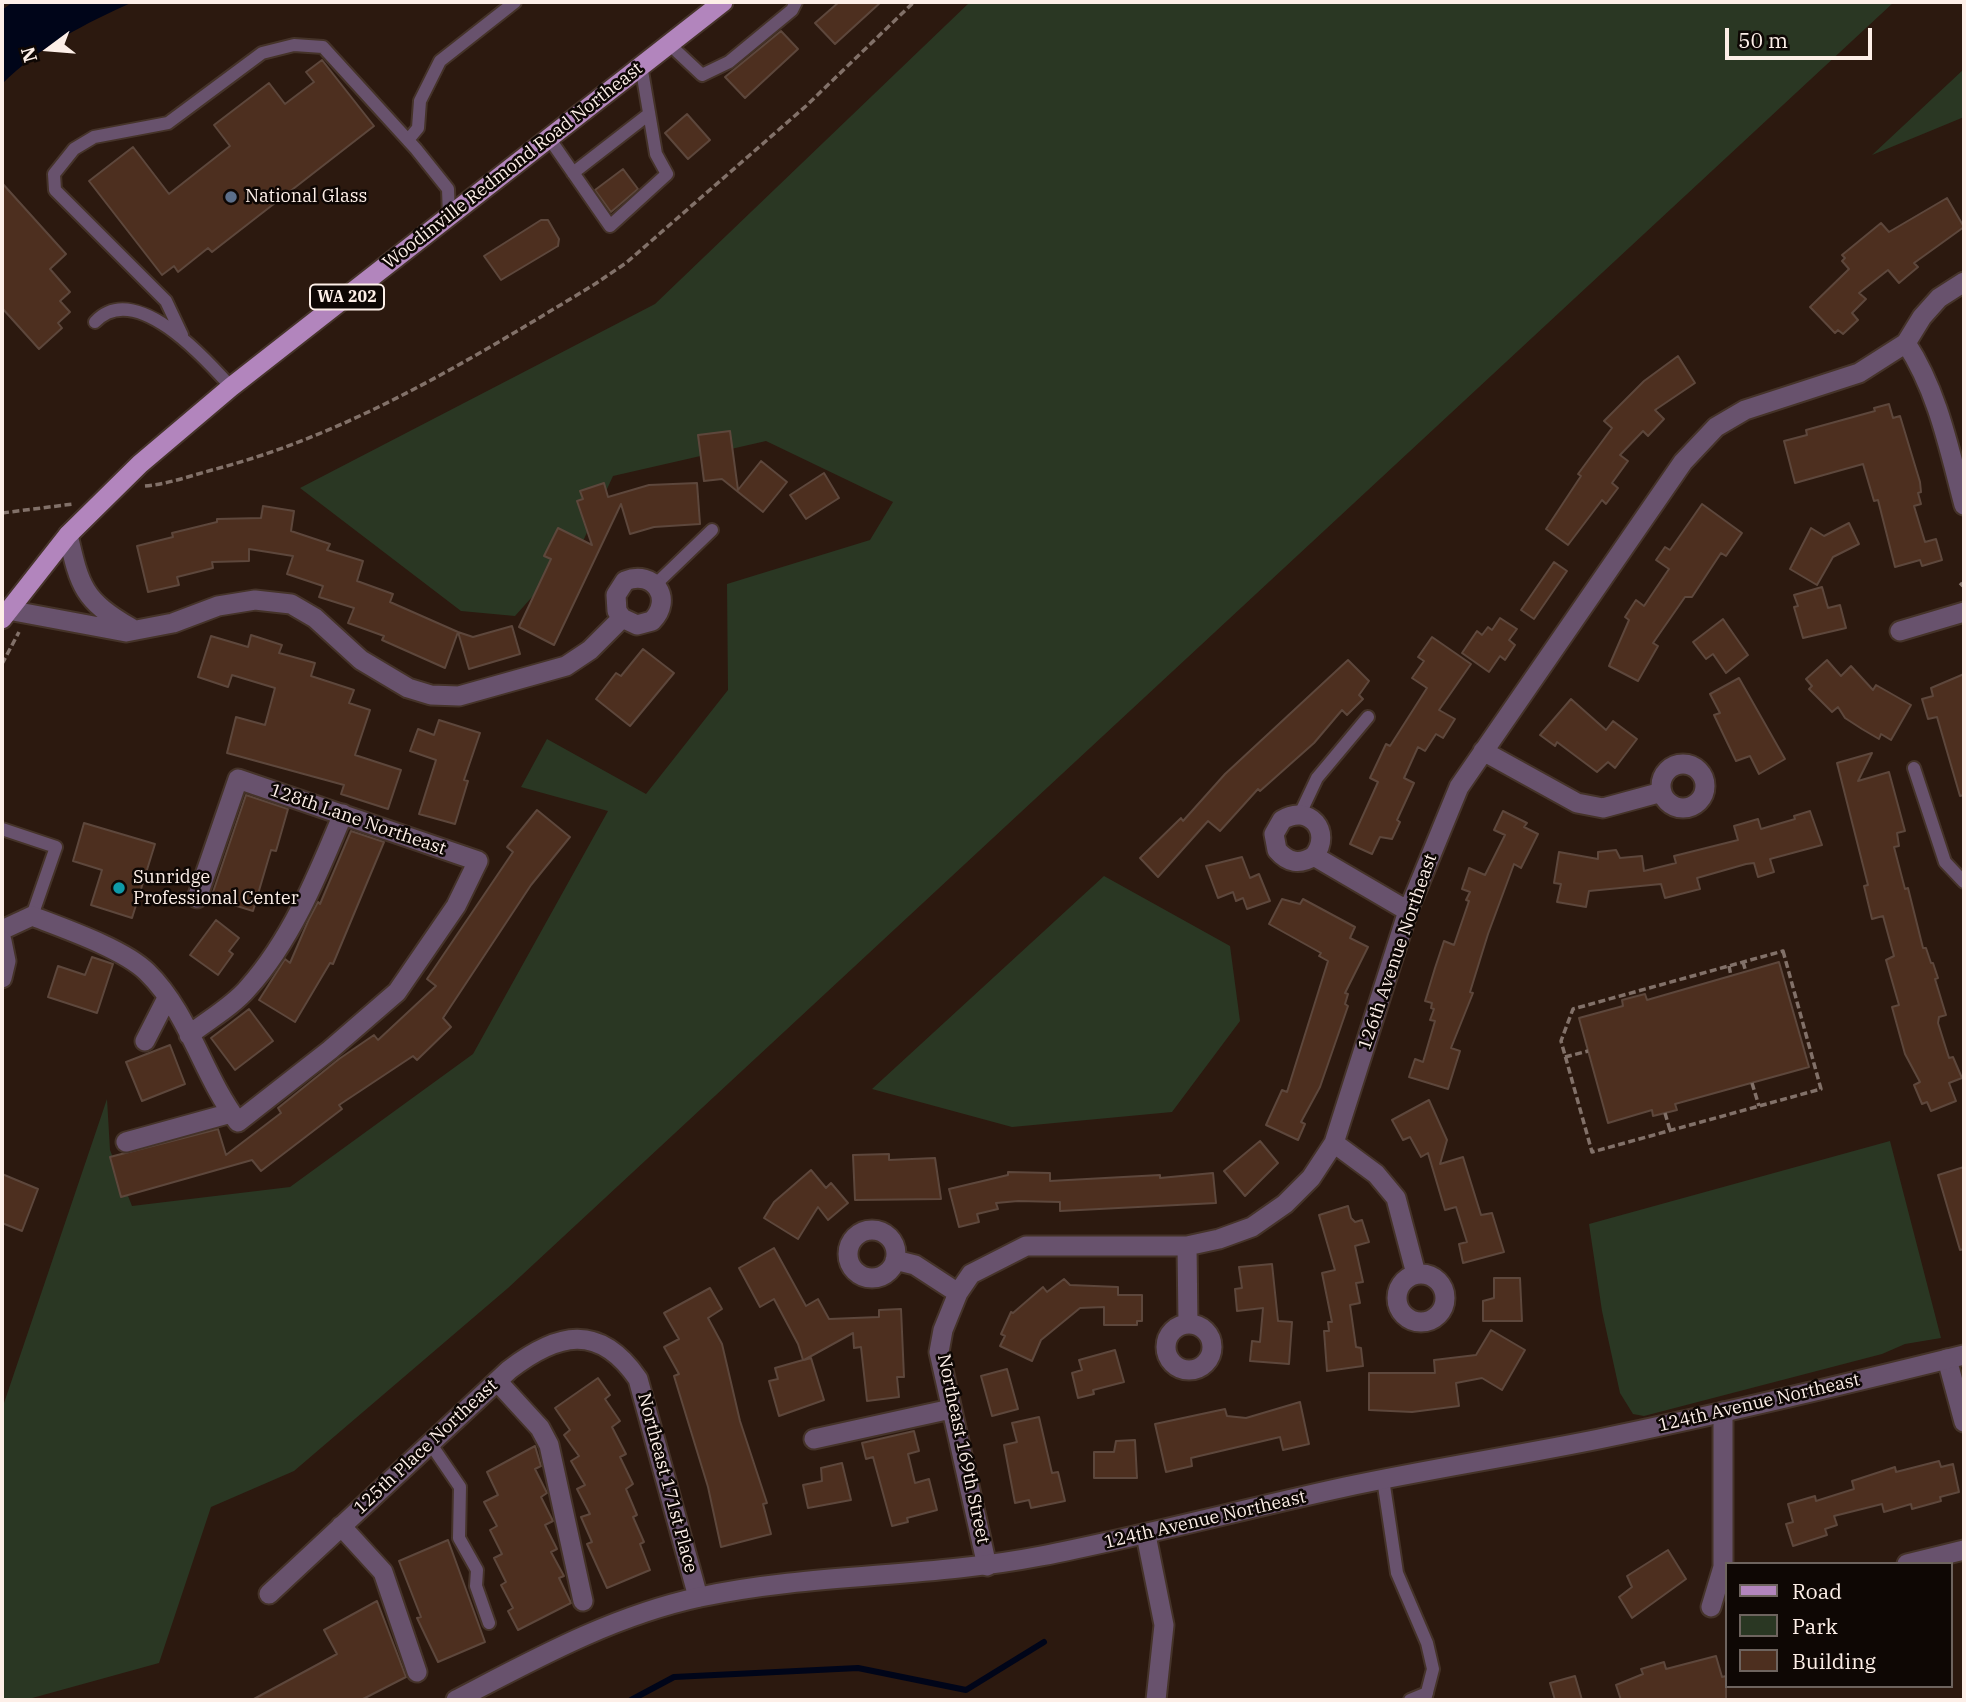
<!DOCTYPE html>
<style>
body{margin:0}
#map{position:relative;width:1966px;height:1702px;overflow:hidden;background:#2c190f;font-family:"IBM Plex Serif",serif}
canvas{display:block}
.frame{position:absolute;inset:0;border:4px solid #fdefe8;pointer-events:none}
.legend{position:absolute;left:1725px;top:1562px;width:228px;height:126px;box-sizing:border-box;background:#0e0704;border:2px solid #6e645f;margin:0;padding:9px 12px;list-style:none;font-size:21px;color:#fdefe8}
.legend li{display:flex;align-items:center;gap:14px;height:35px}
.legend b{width:35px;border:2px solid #6e645f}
.north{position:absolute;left:14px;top:14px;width:70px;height:70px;-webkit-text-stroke:5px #0e0704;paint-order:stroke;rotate:254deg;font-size:19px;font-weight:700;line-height:28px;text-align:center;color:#fdefe8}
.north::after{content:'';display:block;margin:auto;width:24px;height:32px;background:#fdefe8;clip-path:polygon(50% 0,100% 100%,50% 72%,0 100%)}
.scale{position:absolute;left:1725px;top:28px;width:147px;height:32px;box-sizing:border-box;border:4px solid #fdefe8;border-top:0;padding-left:9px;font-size:21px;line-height:24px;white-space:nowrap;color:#fdefe8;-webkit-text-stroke:5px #0e0704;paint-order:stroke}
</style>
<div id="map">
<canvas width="1966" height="1702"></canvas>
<div class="frame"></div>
<ul class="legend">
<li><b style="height:9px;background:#b285bd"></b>Road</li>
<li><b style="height:19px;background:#2a3723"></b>Park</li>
<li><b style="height:19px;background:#4d2f1f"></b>Building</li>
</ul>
<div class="north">N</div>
<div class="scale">50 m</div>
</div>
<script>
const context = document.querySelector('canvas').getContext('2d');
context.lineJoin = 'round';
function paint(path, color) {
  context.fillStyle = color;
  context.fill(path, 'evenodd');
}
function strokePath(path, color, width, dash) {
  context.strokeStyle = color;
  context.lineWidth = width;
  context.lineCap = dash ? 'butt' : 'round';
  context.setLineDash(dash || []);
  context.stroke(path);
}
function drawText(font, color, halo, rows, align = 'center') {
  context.font = font + ' "IBM Plex Serif",serif';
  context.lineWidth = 5;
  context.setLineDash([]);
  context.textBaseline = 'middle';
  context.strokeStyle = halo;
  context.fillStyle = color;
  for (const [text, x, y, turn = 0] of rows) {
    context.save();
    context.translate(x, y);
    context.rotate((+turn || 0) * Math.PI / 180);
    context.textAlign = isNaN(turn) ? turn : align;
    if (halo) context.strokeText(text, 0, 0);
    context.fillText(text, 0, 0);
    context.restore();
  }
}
paint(new Path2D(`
 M970,2H1894L508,1288L294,1471L211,1507L159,1663L25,1700H2V1409L107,1099L110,1150L132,1206L290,1187L473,1054L608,811L521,787L547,739L646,794L728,690L727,584L870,540L893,502L766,441L613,476L584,539L515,616L461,611L300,488L655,304Z
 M1964,69V117L1872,155Z
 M1104,876L1230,946L1240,1021L1172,1112L1012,1127L872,1089Z
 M1890,1141L1941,1338L1905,1344L1882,1354L1644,1416L1633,1414L1620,1393L1602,1311L1589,1224Z`), '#2a3723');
paint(new Path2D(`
 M13,2H133C86,23 39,47 2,84V10Z`), '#000519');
strokePath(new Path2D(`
 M631,1700L674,1677L858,1668L966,1690L1044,1642`), '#000519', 6);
const building = new Path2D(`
 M839,2H881L835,44L815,23Z
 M781,31L798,49L745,98L725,77Z
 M322,60L374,126L212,252L208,248L178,272L174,266L162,275L89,181L133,147L169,194L230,146L214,125L269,83L285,104L314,82L306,72Z
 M687,114L710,140L688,159L665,133Z
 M623,169L638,189L611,212L595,190Z
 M2,183L66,254L50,269L70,292L60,301L70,312L58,323L62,328L39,349L2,308Z
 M1947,198L1964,227L1914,263L1918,267L1899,283L1888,270L1859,293L1866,299L1852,313L1858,320L1843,334L1838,330L1835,333L1810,307L1849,269L1842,261L1845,258L1842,255L1881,223L1889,232Z
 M541,220H548L559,239L558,246L501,280L484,256Z
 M1678,356L1695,383L1655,410L1664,419L1648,436L1643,431L1620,455L1628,461L1612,483L1618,488L1606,504L1602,500L1568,545L1546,529L1581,476L1578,474L1612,428L1604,421L1644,381Z
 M1889,404L1893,418L1900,416L1920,482L1921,492L1918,493L1921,504L1914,506L1925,542L1936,539L1942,560L1922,566L1920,560L1895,567L1878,500L1874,501L1863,464L1795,483L1784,441L1807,435L1806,430L1875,411L1874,408Z
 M730,431L738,490L761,461L787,482L763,512L722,479L704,481L698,435Z
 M824,473L839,498L806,519L790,495Z
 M604,483L608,497L649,485L697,483L700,524L654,527L630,534L621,504L554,645L519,627L551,559L544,556L558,528L592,545L577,501L583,499L580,491Z
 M1702,504L1742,533L1726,556L1721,553L1692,597H1685L1653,643L1658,646L1638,681L1609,666L1629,620L1625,617L1636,600L1644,606L1669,569L1656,560L1665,547L1670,550Z
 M263,506L294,511L291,531L330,544L327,550L363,561L357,581L393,594L390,602L458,632L445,668L382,640L384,636L348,623L354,608L319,597L323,586L287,574L293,556L249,549V561L212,562L213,568L177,577L179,585L148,592L137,546L173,537L172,533L217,522V519L261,518Z
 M1849,523L1859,544L1833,557L1817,585L1790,569L1811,528L1824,536Z
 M1554,562L1567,571L1534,619L1521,610Z
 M1822,587L1828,608L1840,605L1846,628L1803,638L1794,607L1798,606L1794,595Z
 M1500,618L1517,629L1509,640L1515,645L1505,660L1500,656L1489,672L1462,653L1477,631L1482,635L1488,627L1492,630Z
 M1723,619L1748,655L1726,673L1713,654L1706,659L1693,642Z
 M512,626L520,654L469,669L458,632L473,637Z
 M251,635L282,645L279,653L315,663L311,676L354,690L349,703L370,710L355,755L401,770L388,809L341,794L344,785L227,753L236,717L265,725L275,688L232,675L228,687L198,677L211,636L248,647Z
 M1432,637L1471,664L1439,710L1455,719L1443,738L1436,734L1425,751L1418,747L1404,778L1414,783L1397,820L1400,822L1392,839L1380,837L1372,854L1350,844L1378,782L1370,778L1386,744L1390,746L1427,688L1412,678L1424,661L1418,657Z
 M643,649L674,673L630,726L596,699L616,673L621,676Z
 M1348,660L1369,681L1359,695L1363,699L1347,715L1342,710L1314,743L1260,791L1258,789L1220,831L1208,821L1158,877L1140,858L1181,818L1183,821L1225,774Z
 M1827,660L1841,676L1851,666L1873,690L1876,685L1911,705L1891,740L1881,734L1879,739L1862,729L1845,718L1838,707L1832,712L1809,689L1812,686L1806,679Z
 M1964,674V795L1960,796L1937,717L1928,719L1922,699L1933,696L1931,688Z
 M1739,678L1785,759L1759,774L1750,756L1736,761L1714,715L1720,713L1710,694Z
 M1571,699L1606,730L1613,721L1637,739L1615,768L1608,762L1597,772L1557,742L1555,746L1540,735Z
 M439,720L480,733L464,780L468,781L455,824L419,814L436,760L410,751L418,729L434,735Z
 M1872,753L1858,781L1889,772L1905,831L1897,833L1899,846L1894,847L1905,889L1908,888L1923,948H1926L1931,963H1933L1938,978L1935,979L1946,1015L1939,1017L1938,1023L1949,1058L1953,1057L1962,1078L1949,1083L1956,1101L1931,1111L1927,1102L1922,1104L1914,1085L1920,1082L1905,1054L1892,1007L1899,1005L1886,960L1894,956L1883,916L1872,919L1864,886L1868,885L1837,763Z
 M246,795L288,809L276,851L271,850L253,911L211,898Z
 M537,810L570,837L531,885L443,1018L451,1027L417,1060L413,1056L339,1105L342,1109L261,1171L252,1160L121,1197L110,1157L218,1129L226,1155L281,1113L278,1108L339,1059L374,1035L378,1040L436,986L427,979L513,852L507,847Z
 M1503,811L1527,823L1524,827L1538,834L1521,868L1514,864L1488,934L1470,992L1473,993L1451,1048L1460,1051L1448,1089L1409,1077L1415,1059L1423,1062L1435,1021L1430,1020L1434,1009L1431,1008L1432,1003L1425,1001L1435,968L1444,941L1454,945L1469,901L1466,900L1470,892L1462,889L1469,868L1485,875L1505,835L1494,830Z
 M1810,811L1822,845L1770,859L1774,872L1758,877L1754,863L1746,864L1697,878L1700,889L1665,898L1661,884L1589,891L1586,907L1557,902L1561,884L1554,883L1559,852L1598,859V852L1616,850L1620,858L1642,856L1644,871L1676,863L1674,856L1738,840L1734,826L1758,819L1761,829L1795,819L1794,816Z
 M84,823L155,844L132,918L91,905L102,870L73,861Z
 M351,831L384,842L333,964L330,963L295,1022L259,1000L285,959L290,963L309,919L318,902L320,904Z
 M1242,857L1250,878L1259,874L1270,901L1247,909L1243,898L1236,901L1233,892L1218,898L1206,866Z
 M1282,899L1300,904L1303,899L1355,927L1350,938L1368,947L1345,993L1348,994L1345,1004L1348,1006L1320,1087L1301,1122L1305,1124L1298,1140L1266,1125L1282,1090L1287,1092L1328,961L1319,956L1321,953L1269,924Z
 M216,920L239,938L229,951L233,954L218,975L190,955Z
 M92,957L113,964L97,1013L48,997L58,966L85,975Z
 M1779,962L1809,1067L1675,1104L1677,1110L1653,1116L1652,1110L1608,1123L1579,1018L1623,1006L1622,1000L1645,994L1647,1000Z
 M249,1009L273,1041L235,1070L211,1038Z
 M170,1045L185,1084L142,1101L126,1062Z
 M1429,1100L1447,1140L1440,1164L1463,1157L1481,1215L1492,1213L1504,1252L1463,1263L1459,1244L1467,1242L1456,1207L1445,1210L1428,1153L1421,1157L1410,1137L1403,1140L1392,1120Z
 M1260,1141L1278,1163L1245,1196L1224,1171Z
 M889,1154V1160L935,1158L941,1199L855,1200L853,1155Z
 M1964,1167V1249L1960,1250L1938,1175Z
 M811,1170L826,1188L831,1183L848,1203L828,1220L818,1207L798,1239L764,1218L774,1202Z
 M1008,1172L1050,1173V1181L1160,1175V1178L1213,1173L1216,1203L1060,1211V1202L1018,1201L996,1203L998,1209L977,1214L979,1222L959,1227L949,1189L1008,1175Z
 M2,1174L38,1189L22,1231L2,1223Z
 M1348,1206L1351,1218L1355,1222L1362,1220L1369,1242L1355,1246L1363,1282L1356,1283L1360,1303L1350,1305L1356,1347L1361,1348L1363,1366L1327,1371L1324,1331H1329L1328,1322H1332L1322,1273L1335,1270L1319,1215Z
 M774,1248L806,1306L818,1299L829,1319L879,1317V1310L901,1309L904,1377H897L899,1397L867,1401L861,1347L854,1348L853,1333L804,1360L811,1358L824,1400L779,1416L769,1381L778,1379L775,1368L803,1360L798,1344L774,1299L760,1307L739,1268Z
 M1272,1264L1278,1321L1292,1322L1289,1364L1250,1361L1252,1341L1260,1342L1263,1308L1237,1311L1235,1289L1242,1288L1239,1267Z
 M1494,1278H1520L1522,1321H1483V1301L1494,1298Z
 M1064,1279L1070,1285L1118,1287V1295H1142V1321H1137V1325H1104V1307L1080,1308L1041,1340L1032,1361L1000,1346L1005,1336L1001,1334L1011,1312L1013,1313L1043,1287L1047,1292Z
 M710,1288L722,1309L708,1318L722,1344L740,1421L767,1503L763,1504L771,1534L721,1547L708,1487L674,1376L679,1374L664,1347L679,1339L664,1313Z
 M1491,1330L1525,1350L1502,1390L1482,1378L1456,1383L1459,1406L1412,1412L1369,1410V1373H1435L1434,1360L1476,1355Z
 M1115,1350L1124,1382L1093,1390L1094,1394L1078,1398L1072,1373L1082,1370L1079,1360Z
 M1007,1369L1018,1409L992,1416L981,1376Z
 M598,1378L610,1395L605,1399L620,1421L612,1427L626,1454L620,1457L633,1484L626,1489L637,1515L633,1517L644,1542L640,1544L650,1570L607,1588L587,1544L592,1542L581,1517L590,1514L577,1489L585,1485L571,1461L579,1456L564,1435L570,1430L555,1408Z
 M1300,1402L1309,1444L1283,1450L1280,1437L1191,1458L1192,1466L1166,1472L1155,1424L1225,1409L1227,1416L1246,1418Z
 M1039,1417L1052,1473L1058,1472L1065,1501L1031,1508L1029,1500L1015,1503L1004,1445L1017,1442L1012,1423Z
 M914,1431L919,1451L908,1454L915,1483L929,1479L937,1510L907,1518L908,1522L892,1526L873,1457L866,1459L862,1443Z
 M1135,1440L1137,1478H1094V1452H1114L1116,1441Z
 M535,1446L541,1466L535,1469L547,1493L541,1497L553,1521L545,1525L557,1549L551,1552L564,1576L559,1578L571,1603L518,1630L508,1611L513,1608L501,1585L506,1582L494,1558L502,1554L490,1530L497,1526L484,1502L498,1495L487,1472Z
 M1939,1461L1941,1467L1953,1464L1959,1492L1940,1497L1941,1501L1912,1509L1911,1504L1884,1512L1882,1504L1834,1516L1837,1525L1825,1529L1827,1535L1793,1546L1786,1524L1793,1522L1788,1504L1815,1496L1816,1501L1854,1489L1852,1481L1895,1467L1896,1472Z
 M842,1463L851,1500L808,1508L803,1485L822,1481L821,1468Z
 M448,1540L485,1642L438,1662L417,1618L421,1617L399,1561Z
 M1668,1550L1686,1579L1632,1618L1619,1597L1632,1587L1627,1576Z
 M377,1601L406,1677L361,1700H252L337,1654L324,1630Z
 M1716,1656L1722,1677L1726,1676V1700H1621L1616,1685L1643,1674L1641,1669L1664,1662L1666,1669Z
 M1575,1676L1582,1700H1555L1550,1683Z`);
paint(building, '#4d2f1f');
strokePath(building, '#5d473c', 2);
const service = new Path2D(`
 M669,44L702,75L729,62L792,10L796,2
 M549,138L610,226L667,174L656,154L641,65
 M408,140L418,128L420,101L440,61L515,2
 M573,173L649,114
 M95,322C135,279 206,359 231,387
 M182,335L166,301L55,190L54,174L74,149L94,137L168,123L262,53L294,45L323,47L416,149L448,189L449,216
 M656,584L712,530
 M1914,768L1945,862L1964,882
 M1300,814L1317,778L1368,717
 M2,829L56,847L32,916
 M430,1443L460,1487L459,1538L477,1570L476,1586L489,1623
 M1383,1479L1397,1573L1427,1643L1433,1669L1425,1700
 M1410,1700L1427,1693`);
const minor = new Path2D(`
 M1906,343C1938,392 1949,449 1964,505
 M68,535C80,587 83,600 131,628
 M8,610L126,632L173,623L218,606L255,600L291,604L315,618L361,660L408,688L431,695L459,696L566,666L590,650L622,618L617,611L616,595L625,581C654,569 674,599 652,621L637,625L622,618
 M1900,631L1964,612
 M1483,751L1577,803L1603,808L1662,792
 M1661 786a22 22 0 1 1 44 0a22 22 0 1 1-44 0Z
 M1314,856C1300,865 1288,863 1277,850L1274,834L1282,820C1309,803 1333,832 1314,856L1408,911
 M2,930L32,916C63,928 124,949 147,972C189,1013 203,1076 238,1122L330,1050L397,992L456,906L478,861L238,779L197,898
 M189,1035C208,1020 233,1006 248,988C292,939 318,874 343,814
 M145,1041L167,998
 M126,1142L231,1113
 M1334,1143L1376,1174L1396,1198L1416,1274
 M848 1254a24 24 0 1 1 48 0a24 24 0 1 1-48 0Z
 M1187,1246L1188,1324
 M895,1260L915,1265L958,1293L971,1274L1026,1246H1187L1219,1239L1252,1227L1285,1204L1311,1178L1334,1143L1408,911L1459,787L1683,462L1716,427L1745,410L1859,373L1906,343L1922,317L1939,298L1964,282
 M1397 1298a24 24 0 1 1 48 0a24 24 0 1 1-48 0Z
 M958,1293L943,1330L939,1352L987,1566
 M1166 1347a23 23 0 1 1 46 0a23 23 0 1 1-46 0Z
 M1947,1359L1964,1422
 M497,1381L540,1428L549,1445L583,1601
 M814,1439L951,1409
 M341,1526L383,1572L417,1672
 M1146,1535L1164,1625L1156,1700
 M1907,1564L1964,1550
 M269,1594L509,1370C557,1333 599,1322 638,1379L698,1597
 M1711,1607L1723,1567V1412`);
const tertiary = new Path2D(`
 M2,941L6,961L2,978
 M456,1700C535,1659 612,1616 700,1597C812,1573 928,1578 1041,1556C1143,1536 1244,1509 1345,1487C1429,1469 1515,1456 1599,1439C1721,1414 1843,1385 1964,1355`);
const primary = new Path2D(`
 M2,619L68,535L140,464L231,387L723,2`);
strokePath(service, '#453329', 16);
strokePath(minor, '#453329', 23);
strokePath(tertiary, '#453329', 23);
strokePath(primary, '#453329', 23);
strokePath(new Path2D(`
 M145,486C168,484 190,476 212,470C351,434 473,358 595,284L626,263L806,106L914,2
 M2,513L73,504
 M1960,583L1963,586
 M2,664L19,632
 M1783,951L1821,1089L1592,1152L1561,1041L1573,1009Z
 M1743,962L1746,972
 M1729,966L1731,976
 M1565,1057L1588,1051
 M1752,1083L1759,1106
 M1665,1113L1670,1130`), '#827169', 3.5, [7, 3.5]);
strokePath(service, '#68526d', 12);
strokePath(minor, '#68526d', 19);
strokePath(tertiary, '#68526d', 19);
strokePath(primary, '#b285bd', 19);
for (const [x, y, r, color] of [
 [231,197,7,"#5c6f8a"],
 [119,888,7,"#0f9aa8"]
]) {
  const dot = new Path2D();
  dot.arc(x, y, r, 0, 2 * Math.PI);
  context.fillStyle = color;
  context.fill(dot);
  strokePath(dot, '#0e0704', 2.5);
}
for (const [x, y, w] of [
 [347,297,74]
]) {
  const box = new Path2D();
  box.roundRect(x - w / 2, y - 12.5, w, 25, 5);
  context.fillStyle = '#0e0704';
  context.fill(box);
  strokePath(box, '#fdefe8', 2);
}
drawText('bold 16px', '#fdefe8', null, [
 ["WA 202",347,297]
]);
drawText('18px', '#fdefe8', '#0e0704', [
 ["Woodinville Redmond Road Northeast",513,166,-38],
 ["128th Lane Northeast",358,820,19],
 ["126th Avenue Northeast",1398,952,-71],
 ["124th Avenue Northeast",1759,1403,-13],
 ["125th Place Northeast",426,1447,-43],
 ["Northeast 169th Street",963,1449,78],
 ["Northeast 171st Place",667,1483,75],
 ["124th Avenue Northeast",1205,1520,-13]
]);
drawText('18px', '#fdefe8', '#0e0704', [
 ["National Glass",245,197],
 ["Sunridge",133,878],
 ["Professional Center",133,899]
], 'left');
</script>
